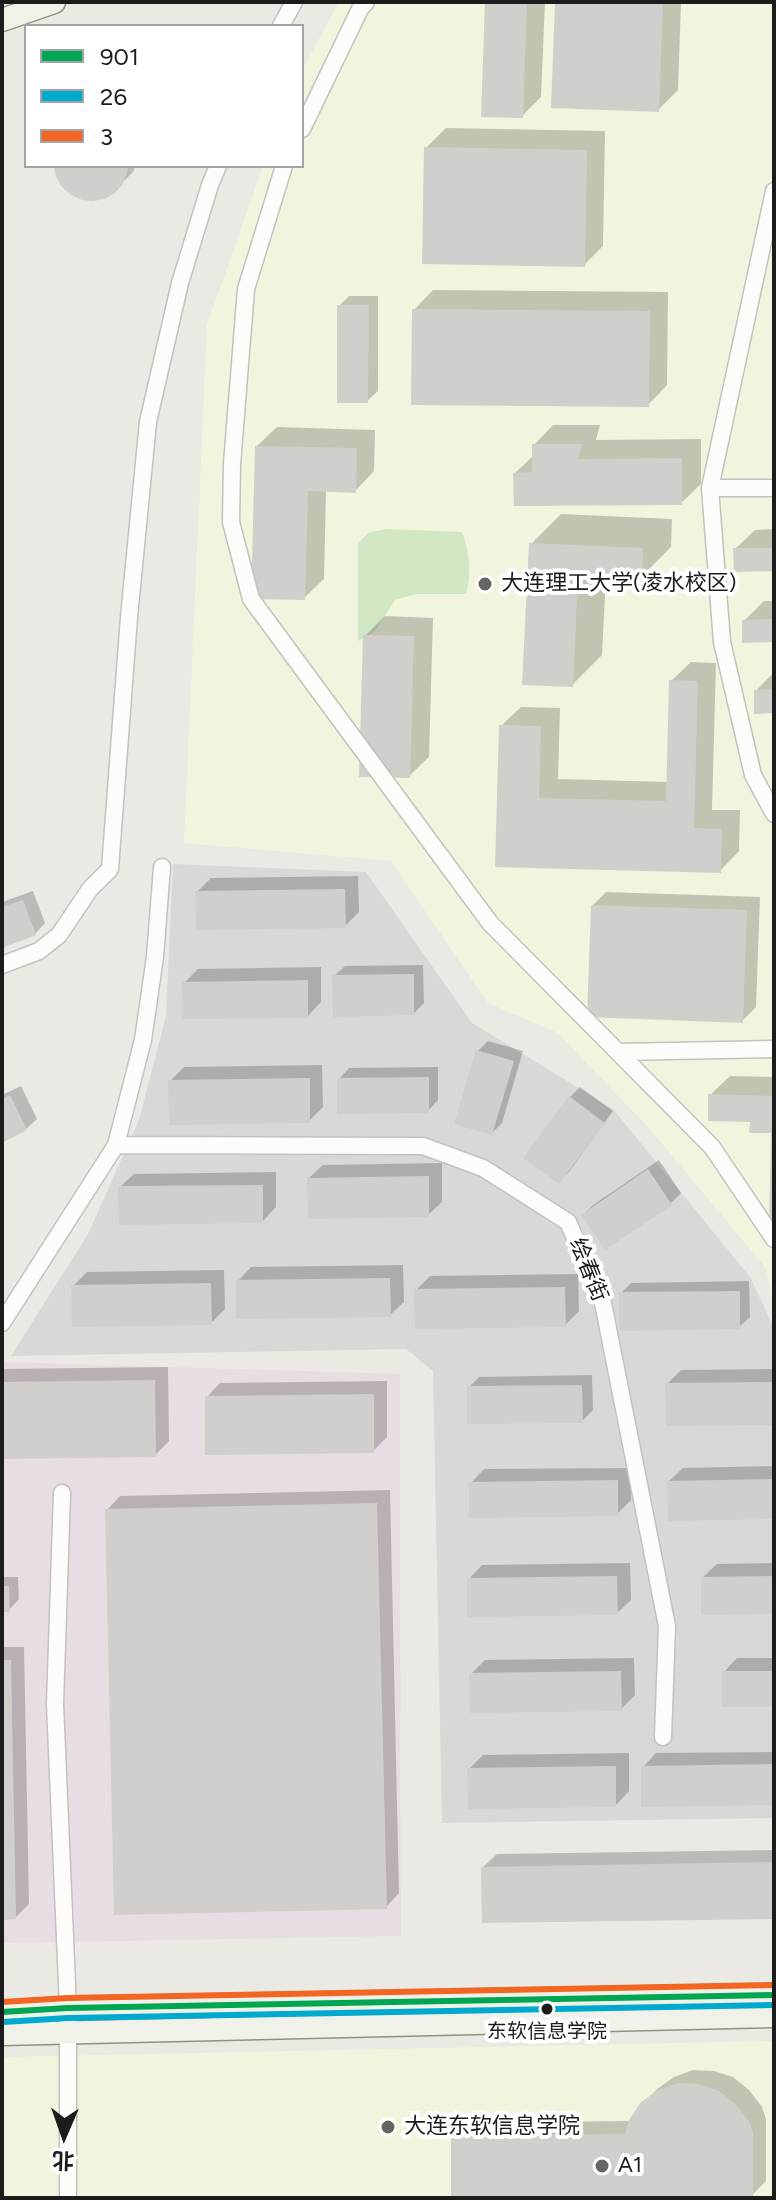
<!DOCTYPE html>
<meta charset="utf-8">
<style>
body{margin:0}
#map{position:relative;width:776px;height:2200px;overflow:hidden;background:#eae9e4;font-family:Figtree,"Noto Sans SC",sans-serif}
canvas{display:block}
.frame{position:absolute;inset:0;border:4px solid #1c1c1c;pointer-events:none}
.legend{position:absolute;left:24px;top:24px;width:280px;height:144px;box-sizing:border-box;background:#fff;border:2px solid #a4a4a4;margin:0;padding:10px 14px;list-style:none;font-size:24px;color:#1c1c1c}
.legend li{display:flex;align-items:center;gap:16px;height:40px}
.legend b{width:40px;border:2px solid #a4a4a4}
.north{position:absolute;left:24px;top:2096px;width:80px;height:80px;-webkit-text-stroke:6px #fff;paint-order:stroke;rotate:182deg;font-size:22px;font-weight:700;line-height:32px;text-align:center;color:#1c1c1c}
.north::after{content:'';display:block;margin:auto;width:28px;height:36px;background:#1c1c1c;clip-path:polygon(50% 0,100% 100%,50% 72%,0 100%)}
</style>
<div id="map">
<canvas width="776" height="2200"></canvas>
<div class="frame"></div>
<ul class="legend">
<li><b style="height:10px;background:#00a651"></b>901</li>
<li><b style="height:10px;background:#00a9ce"></b>26</li>
<li><b style="height:10px;background:#f26522"></b>3</li>
</ul>
<div class="north">北</div>
</div>
<script>
const context = document.querySelector('canvas').getContext('2d');
context.lineJoin = 'round';
function paint(path, color) {
  context.fillStyle = color;
  context.fill(path, 'evenodd');
}
function strokePath(path, color, width, dash) {
  context.strokeStyle = color;
  context.lineWidth = width;
  context.lineCap = dash ? 'butt' : 'round';
  context.setLineDash(dash || []);
  context.stroke(path);
}
function drawText(font, color, halo, rows, align = 'center') {
  context.font = font + ' Figtree,"Noto Sans SC",sans-serif';
  context.lineWidth = 8;
  context.setLineDash([]);
  context.textBaseline = 'middle';
  context.strokeStyle = halo;
  context.fillStyle = color;
  for (const [text, x, y, turn = 0] of rows) {
    context.save();
    context.translate(x, y);
    context.rotate((+turn || 0) * Math.PI / 180);
    context.textAlign = isNaN(turn) ? turn : align;
    if (halo) context.strokeText(text, 0, 0);
    context.fillText(text, 0, 0);
    context.restore();
  }
}
paint(new Path2D(`
 M173,864L366,872L472,1023L613,1109L750,1277L774,1328V1818L442,1823L433,1371L406,1349L11,1356L88,1234L139,1120L166,1016Z`), '#d9d8d6');
paint(new Path2D(`
 M2,1362L400,1374L401,1936L2,1943Z`), '#e8dde2');
paint(new Path2D(`
 M339,2H774V1309L766,1268L648,1127L558,1033L488,1003L391,861L184,843L207,325L263,166H302V70Z
 M774,2041V2198H2V2057Z`), '#f2f5de');
paint(new Path2D(`
 M386,529L462,532C469,550 472,574 466,594H417L395,600L375,631L358,641V544L368,533Z`), '#d1e7c3');
paint(new Path2D(`
 M487,2H545L541,97L522,116Z
 M557,2H681L678,90L658,110Z
 M446,128L605,131L603,246L584,265L426,148Z
 M56,166H135L133,172L114,191Z
 M433,290L668,292L667,385L648,405L414,310Z
 M349,296H378V391L367,401L339,306Z
 M553,425H600L596,440L701,439V484L681,503L515,473L534,455V445Z
 M277,427L375,430L374,471L355,491L326,490L324,579L304,598L257,446Z
 M561,514L672,519L671,547L641,577L606,576L602,655L572,685L531,544Z
 M774,529V569L735,549L755,530Z
 M764,601H774V640L744,621Z
 M385,616L433,618L429,757L409,776L365,636Z
 M691,662L716,663L712,810H740L739,851L720,871L498,865L501,726L521,707L560,708L558,779L669,782L671,681Z
 M774,672V711L756,691Z
 M358,876L359,912L345,926L197,892L211,878Z
 M33,891L45,923L35,934L2,946V902Z
 M606,892L760,897L756,1007L742,1021L593,905Z
 M423,965L424,1003L414,1013L334,976L345,966Z
 M321,967V1002L308,1016L184,983L198,969Z
 M488,1041L523,1051L502,1123L492,1133L478,1051Z
 M322,1065L323,1107L309,1121L170,1081L184,1067Z
 M438,1067V1100L428,1111L339,1079L349,1068Z
 M730,1076L774,1077V1225L773,1131L710,1095Z
 M21,1086L37,1119L26,1129L2,1140V1095Z
 M580,1087L613,1111L569,1172L558,1182L570,1097Z
 M659,1160L681,1193L671,1203L605,1248L583,1215L593,1205Z
 M442,1163V1202L428,1215L309,1178L323,1165Z
 M276,1172V1207L263,1221L120,1187L134,1174Z
 M403,1265L404,1302L390,1315L238,1281L251,1267Z
 M224,1270L225,1309L211,1323L73,1286L87,1272Z
 M578,1274L579,1311L565,1325L416,1290L430,1276Z
 M749,1281L750,1317L739,1327L621,1293L631,1283Z
 M168,1367L169,1441L155,1455L2,1457V1369Z
 M774,1369V1423L667,1384L681,1370Z
 M592,1375L593,1410L582,1421L469,1387L479,1377Z
 M387,1381V1437L373,1451L207,1397L220,1383Z
 M774,1466V1517L669,1481L683,1468Z
 M631,1468V1500L617,1514L471,1483L484,1469Z
 M390,1490L399,1893L386,1907L107,1510L120,1496Z
 M630,1563L631,1600L617,1613L469,1579L482,1565Z
 M774,1563V1612L703,1577L717,1564Z
 M2,1577H18L19,1599L9,1610H2Z
 M2,1647H24L29,1904L16,1917L2,1918Z
 M634,1658L635,1695L621,1709L471,1674L485,1660Z
 M737,1658H774V1705L724,1672Z
 M774,1752V1803L643,1767L656,1753Z
 M629,1753V1791L616,1805L469,1769L483,1755Z
 M774,1850V1917L483,1867L497,1854Z
 M693,2070L714,2071L733,2077L749,2090L762,2107L766,2119V2181L753,2194H637L633,2198H556L453,2136L467,2123L631,2121L643,2104L657,2089L674,2077Z`), '#0003');
paint(new Path2D(`
 M485,2H527L523,118L481,117Z
 M555,2H663L659,112L551,108Z
 M424,147L587,150L585,267L422,264Z
 M54,166H129L123,184L115,193L105,199L93,201L82,200L71,195L62,187L56,177Z
 M337,305H369L368,403H337Z
 M412,309L650,311L649,407L411,405Z
 M532,444H582L578,459L682,458V505L514,506L513,473L532,472Z
 M255,446L357,448L356,493L308,491L305,600L251,599Z
 M529,543L643,548L642,579L578,576L573,687L522,685Z
 M733,548H774V571L734,572Z
 M774,619V642L742,643V620Z
 M363,635L414,636L410,778L359,777Z
 M669,680L698,681L694,828L722,829L721,873L495,867L499,725L541,726L539,798L666,801Z
 M774,689V713L754,714V690Z
 M345,889L346,928L196,930L195,891Z
 M23,900L36,935L2,948V907Z
 M591,905L747,910L743,1023L587,1017Z
 M414,974V1015L333,1017L332,975Z
 M308,980V1018L183,1019L182,982Z
 M476,1050L514,1061L492,1135L454,1124Z
 M429,1077V1113L337,1114V1078Z
 M310,1078V1123L169,1125L168,1080Z
 M708,1094L774,1096V1227H769L771,1133H749L750,1122L708,1121Z
 M10,1095L27,1130L2,1143V1099Z
 M569,1096L605,1123L559,1184L523,1158Z
 M648,1169L672,1205L605,1250L581,1215Z
 M429,1176V1217L308,1219L307,1178Z
 M263,1185V1223L119,1225L118,1186Z
 M390,1278L391,1317L236,1319V1280Z
 M211,1283L212,1325L72,1327L71,1285Z
 M565,1287L566,1327L415,1329L414,1289Z
 M740,1291V1329L619,1331V1292Z
 M155,1380L156,1457L2,1459V1382Z
 M774,1382V1425L666,1426L665,1383Z
 M582,1385L583,1423L467,1424V1386Z
 M374,1394V1453L205,1455V1396Z
 M774,1479V1519L668,1521L667,1481Z
 M618,1480V1516L469,1518V1482Z
 M377,1503L387,1909L114,1915L105,1509Z
 M617,1576L618,1615L467,1617V1578Z
 M774,1576V1614L701,1615V1577Z
 M2,1586H9L10,1612H2Z
 M2,1660H11L16,1919L2,1920Z
 M621,1671L622,1711L470,1713L469,1673Z
 M722,1671H774V1707H722Z
 M774,1764V1805L641,1807V1766Z
 M616,1766V1807L468,1809L467,1768Z
 M774,1862V1919L482,1923L481,1867Z
 M678,2083L699,2084L719,2091L735,2104L749,2121L753,2133V2196L451,2198V2136L625,2134L629,2120L641,2102L658,2090Z`), '#d1cfcb');
const street = new Path2D(`
 M281,26L294,2
 M302,129L360,9L366,2
 M284,166L246,289L232,464L231,522L251,599L490,923L712,1147L774,1239
 M774,191L710,488H774
 M710,488L722,642L753,775L774,814
 M2,965L39,951L59,935L90,889L110,869L129,617L148,422L180,283L210,185L218,166
 M618,1052L774,1049
 M116,1145L423,1146L483,1168L568,1222L603,1303L667,1626L663,1737
 M2,1323L116,1145L143,1040L155,957L162,867
 M62,1493L55,1704L68,2008V2198`);
const secondary = new Path2D(`
 M2,20L54,2
 M2,2012L68,2008L774,1995
 M2,2034L774,2016`);
strokePath(street, '#c3c2c0', 19);
strokePath(secondary, '#8f937d', 25);
strokePath(street, '#fcfcfb', 16);
strokePath(secondary, '#f0f2e9', 22);
strokePath(new Path2D(`
 M2,2012L68,2008L774,1995`), '#00a651', 6);
strokePath(new Path2D(`
 M3,2022L68,2018L774,2005`), '#00a9ce', 6);
strokePath(new Path2D(`
 M2,2002L68,1998L774,1985`), '#f26522', 6);
for (const [x, y, r, color] of [
 [485,584,8,"#646462"],
 [547,2009,7,"#1c1c1c"],
 [388,2127,8,"#646462"],
 [602,2166,8,"#646462"]
]) {
  const dot = new Path2D();
  dot.arc(x, y, r, 0, 2 * Math.PI);
  context.fillStyle = color;
  context.fill(dot);
  strokePath(dot, '#fff', 3);
}
drawText('20px', '#1c1c1c', '#fff', [
 ["东软信息学院",547,2032]
]);
drawText('22px', '#1c1c1c', '#fff', [
 ["大连理工大学(凌水校区)",501,584],
 ["大连东软信息学院",404,2127],
 ["A1",618,2166]
], 'left');
drawText('22px', '#1c1c1c', '#fff', [
 ["绘春街",588,1270,68]
]);
</script>
